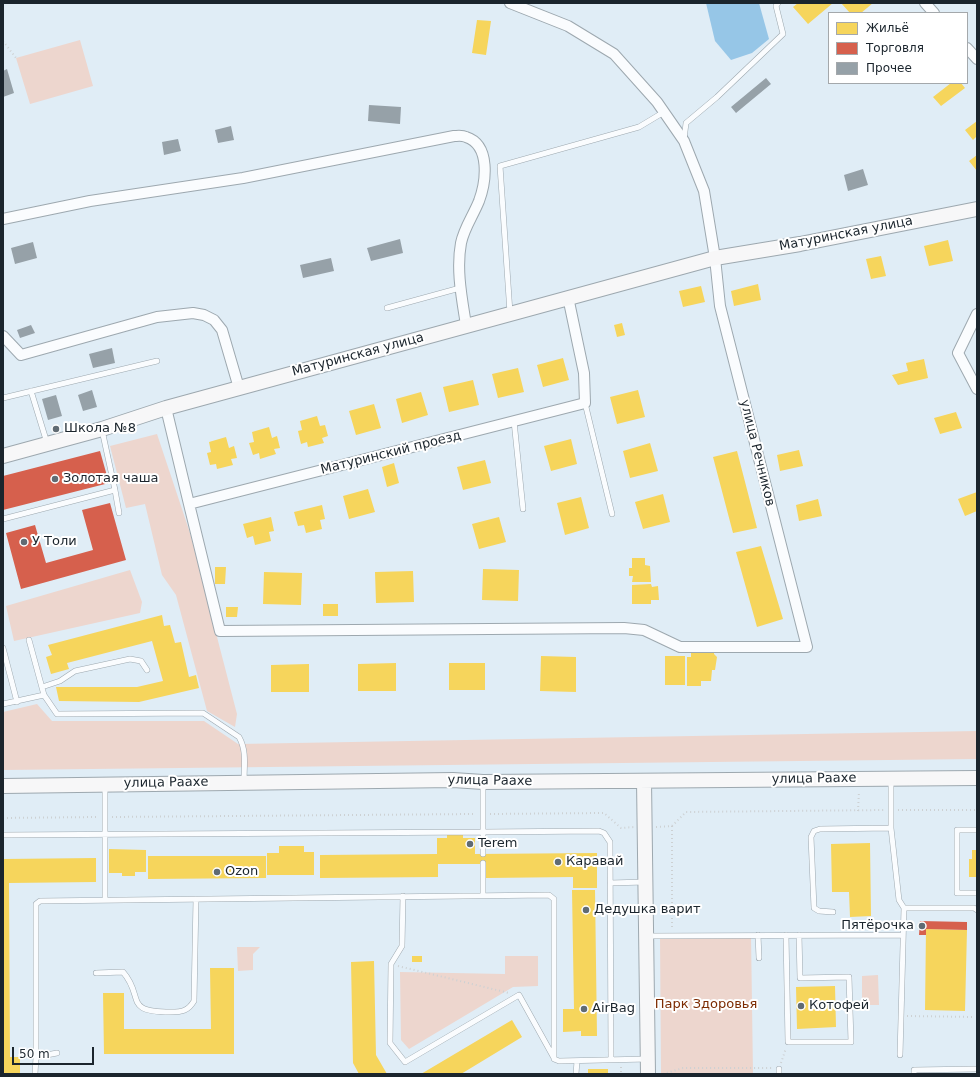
<!DOCTYPE html>
<meta charset="utf-8">
<style>
body{margin:0}
#map{position:relative;width:980px;height:1077px;overflow:hidden;background:#e0edf6;font-family:"DejaVu Sans",sans-serif}
canvas{display:block}
.frame{position:absolute;inset:0;border:4px solid #1b252d;pointer-events:none}
.legend{position:absolute;left:828px;top:12px;width:140px;height:72px;box-sizing:border-box;background:#fff;border:1px solid #a4a8ab;margin:0;padding:5px 7px;list-style:none;font-size:12px;color:#1b252d}
.legend li{display:flex;align-items:center;gap:8px;height:20px}
.legend b{width:20px;border:1px solid #a4a8ab}
.scale{position:absolute;left:12px;top:1047px;width:82px;height:18px;box-sizing:border-box;border:2px solid #1b252d;border-top:0;padding-left:5px;font-size:12px;line-height:14px;white-space:nowrap;color:#1b252d;-webkit-text-stroke:3px #fff;paint-order:stroke}
</style>
<div id="map">
<canvas width="980" height="1077"></canvas>
<div class="frame"></div>
<ul class="legend">
<li><b style="height:11px;background:#f6d55c"></b>Жильё</li>
<li><b style="height:11px;background:#d6604d"></b>Торговля</li>
<li><b style="height:11px;background:#96a1a8"></b>Прочее</li>
</ul>
<div class="scale">50 m</div>
</div>
<script>
const context = document.querySelector('canvas').getContext('2d');
context.lineJoin = 'round';
function paint(path, color) {
  context.fillStyle = color;
  context.fill(path, 'evenodd');
}
function strokePath(path, color, width, dash) {
  context.strokeStyle = color;
  context.lineWidth = width;
  context.lineCap = dash ? 'butt' : 'round';
  context.setLineDash(dash || []);
  context.stroke(path);
}
function drawText(font, color, halo, rows, align = 'center') {
  context.font = font + ' "DejaVu Sans",sans-serif';
  context.lineWidth = 4;
  context.setLineDash([]);
  context.textBaseline = 'middle';
  context.strokeStyle = halo;
  context.fillStyle = color;
  for (const [text, x, y, turn = 0] of rows) {
    context.save();
    context.translate(x, y);
    context.rotate((+turn || 0) * Math.PI / 180);
    context.textAlign = isNaN(turn) ? turn : align;
    if (halo) context.strokeText(text, 0, 0);
    context.fillText(text, 0, 0);
    context.restore();
  }
}
paint(new Path2D(`
 M80,40L93,86L30,104L16,58Z
 M157,434L190,533L237,714L235,727L207,711L176,595L162,575L145,504L126,508L110,446Z
 M130,570L142,602L140,613L14,641L6,606Z
 M37,704L52,721H204L238,744L977,731V759L3,770V712Z
 M751,935L753,1074H661L660,936Z
 M237,947H260L253,954V970L238,971Z
 M505,956H538V986L513,987L409,1049L401,1040L400,972L505,974Z
 M878,975L879,1005H862V976Z`), '#edd6ce');
paint(new Path2D(`
 M706,3H759L769,39L752,53L731,60L715,41Z`), '#96c6e7');
paint(new Path2D(`
 M798,3H833L808,24L793,7Z
 M841,3H873L861,13H850Z
 M477,20L491,21L486,55L472,53Z
 M951,83H961L965,88L941,106L933,97Z
 M977,121V136L973,140L965,130Z
 M977,155V171L969,161Z
 M948,240L953,261L929,266L924,246Z
 M881,256L886,276L871,279L866,259Z
 M758,284L761,300L734,306L731,291Z
 M701,286L705,302L683,307L679,291Z
 M622,323L625,335L617,337L614,325Z
 M563,358L569,380L543,387L537,365Z
 M924,359L928,378L898,385L892,375L908,371L906,363Z
 M518,368L524,392L498,398L492,374Z
 M473,380L479,405L449,412L443,387Z
 M638,390L645,417L617,424L610,397Z
 M421,392L428,415L402,423L396,399Z
 M374,404L381,428L356,435L349,411Z
 M956,412L962,428L940,434L934,418Z
 M317,416L320,426L325,425L328,436L322,438L324,443L308,447L307,442L301,444L298,431L302,430L300,421Z
 M269,427L272,438L277,436L280,448L274,449L276,454L260,459L259,453L253,455L249,443L254,442L252,432Z
 M226,437L229,448L234,446L237,458L231,459L233,465L217,469L216,464L210,465L207,453L211,452L209,442Z
 M571,439L577,464L551,471L544,446Z
 M650,443L658,471L630,478L623,451Z
 M799,450L803,466L780,471L777,455Z
 M737,451L757,528L733,533L713,457Z
 M485,460L491,483L463,490L457,467Z
 M394,463L399,483L387,487L382,467Z
 M368,489L375,512L349,519L343,496Z
 M977,492V511L965,516L958,499Z
 M663,494L670,522L643,529L635,502Z
 M581,497L589,528L565,535L557,503Z
 M818,499L822,516L799,521L796,505Z
 M322,505L325,519L320,520L322,529L306,533L304,525L298,526L294,512Z
 M271,517L274,531L269,532L271,541L255,545L253,536L247,538L243,524Z
 M499,517L506,542L479,549L472,524Z
 M761,546L783,619L757,627L736,552Z
 M632,558H645V565L650,566L651,582H632L633,576H629V568H632Z
 M215,567H226L225,584H215Z
 M483,569L519,570L518,601L482,600Z
 M413,571L414,602L376,603L375,572Z
 M264,572L302,573L301,605L263,604Z
 M651,584L652,587L658,586L659,600H651V604H632V585Z
 M323,604H338V616H323Z
 M226,607H238L237,617H226Z
 M162,615L164,626L170,625L175,643L181,642L189,677L196,675L199,688L139,702L59,701L56,687H137L163,681L152,641L67,663L69,669L51,674L46,657L52,655L48,645Z
 M714,650V654L717,657L715,670H712L711,681H701V686H687V657H691V651Z
 M541,656L576,657V692L540,691Z
 M665,656H685V685H665Z
 M396,663V691H358V664Z
 M449,663H485V690H449Z
 M309,664V692H271V665Z
 M447,834H463V838H475V854L597,853V888H573V877L486,878V864H438V877L320,878V855L437,854V838H447Z
 M870,843L871,916L850,917L849,892H832L831,844Z
 M279,846H304V852H314V875H267V853H279Z
 M109,849L146,850V872H135V876H122V873H109Z
 M972,850H977V877H969V859H972Z
 M148,856H266V878L148,879Z
 M96,858V882L9,883L10,1057H20V1074H3V859Z
 M572,890H595L597,1036H581V1031L563,1032V1009H574Z
 M926,929L967,930L965,1011L925,1010Z
 M412,956H422V962H412Z
 M374,961L376,1055L387,1074H359L353,1063L351,962Z
 M210,968H234V1054H104L103,993H124V1029H211Z
 M835,986L836,1027L797,1029L796,987Z
 M512,1020L522,1037L461,1074H421Z
 M588,1069H608V1074H588Z`), '#f6d55c');
paint(new Path2D(`
 M100,451L109,483L3,510V476Z
 M110,503L126,560L21,589L6,533L35,525L46,563L93,550L82,510Z
 M920,921L967,922V930L926,929V935H919Z`), '#d6604d');
paint(new Path2D(`
 M7,69L14,93L3,97V71Z
 M766,78L771,84L736,113L731,107Z
 M369,105L401,107L400,124L368,121Z
 M231,126L234,140L218,143L215,130Z
 M178,139L181,151L164,155L162,142Z
 M863,169L868,185L848,191L844,175Z
 M400,239L403,253L371,261L367,248Z
 M33,242L37,258L15,264L11,248Z
 M331,258L334,271L303,278L300,265Z
 M31,325L35,333L20,338L17,330Z
 M112,348L115,363L93,368L89,354Z
 M92,390L97,407L83,411L78,395Z
 M56,395L62,416L48,420L42,399Z`), '#96a1a8');
const lane = new Path2D(`
 M684,140L686,123L717,97L783,34L776,6L778,3
 M387,308L460,288
 M510,313L500,166L639,127L664,112
 M31,391L47,443
 M3,398L157,361
 M585,403L612,514
 M514,421L523,509
 M115,490L119,513
 M3,519L115,490L102,430
 M29,640L44,695
 M3,648L17,702
 M42,687L60,681L75,671L130,659L141,661L147,670
 M3,704L44,695L57,714L203,713L239,737C247,751 244,766 244,782
 M891,780V828L899,900L904,908
 M483,783V832L599,831L604,833L610,842L611,1059
 M977,830H957V893H977
 M3,835L483,832V854
 M610,883L645,882
 M403,896L402,946L391,964L390,1043L405,1062L519,995L554,1058
 M483,896V863
 M105,899V786
 M833,912L819,911L814,908L811,837L814,831L820,829L891,828
 M758,935L759,958
 M786,935L788,1042H851L849,977L800,978L799,935
 M646,936L903,935
 M96,973L123,972C145,997 122,1012 171,1012C182,1012 188,1011 194,1001L196,899
 M900,1055L904,908H974L977,910
 M36,1057V904L40,901L549,895L554,899V1059L559,1061L648,1059
 M779,1069V1074
 M35,1074L36,1057L57,1053
 M576,1074L577,1061
 M914,1074V1070L977,1069`);
const street = new Path2D(`
 M925,3L934,13
 M967,48L977,59
 M3,219L90,201L243,178L454,136C457,136 462,135 466,137C491,145 486,182 479,201C473,216 464,228 461,243C456,270 462,299 466,325
 M977,314L958,353L977,389
 M3,336L21,355L157,317L193,313L204,315L214,320L222,330L239,388
 M166,408L189,504L585,403L584,373L568,297
 M189,504L220,631L624,628L644,630L680,647H807L720,306L715,258L704,191L684,141L657,102L614,54L568,26L510,3`);
const secondary = new Path2D(`
 M3,456L102,429L166,408L715,258L800,244L977,209
 M644,781L648,1074
 M3,786L453,780L483,782L977,778`);
strokePath(lane, '#9da8af', 6);
strokePath(street, '#9da8af', 12);
strokePath(secondary, '#9da8af', 16);
strokePath(new Path2D(`
 M3,41L16,58
 M898,810H977
 M858,811L859,791
 M490,814L604,813L621,828L634,827
 M112,817L475,814
 M3,818L97,817
 M672,826V929
 M656,827L672,826L686,812L884,810
 M398,966L509,993
 M907,1016L974,1017
 M781,1063L786,1048
 M621,1067V1074
 M663,1074L683,1068H773`), '#cdd1d3', 2, [1, 3]);
strokePath(lane, '#fafcfe', 5);
strokePath(street, '#fafcfe', 10);
strokePath(secondary, '#f7f7f8', 14);
for (const [x, y, r, color] of [
 [56,429,4,"#606b73"],
 [55,479,4,"#606b73"],
 [24,542,4,"#606b73"],
 [470,844,4,"#606b73"],
 [558,862,4,"#606b73"],
 [217,872,4,"#606b73"],
 [586,910,4,"#606b73"],
 [922,926,4,"#606b73"],
 [801,1006,4,"#606b73"],
 [584,1009,4,"#606b73"]
]) {
  const dot = new Path2D();
  dot.arc(x, y, r, 0, 2 * Math.PI);
  context.fillStyle = color;
  context.fill(dot);
  strokePath(dot, '#fff', 1.5);
}
drawText('13px', '#1b252d', '#fff', [
 ["Матуринская улица",846,234,-11],
 ["Матуринская улица",358,355,-15],
 ["Матуринский проезд",391,453,-14],
 ["улица Речников",757,453,76],
 ["улица Раахе",814,779,-1],
 ["улица Раахе",490,781,1],
 ["улица Раахе",166,783,-1]
]);
drawText('13px', '#1b252d', '#fff', [
 ["Школа №8",64,429],
 ["Золотая чаша",63,479],
 ["У Толи",32,542],
 ["Terem",478,844],
 ["Каравай",566,862],
 ["Ozon",225,872],
 ["Дедушка варит",594,910],
 ["Пятёрочка",914,926,"right"],
 ["Котофей",809,1006],
 ["AirBag",592,1009]
], 'left');
drawText('13px', '#7d2c03', '#fff', [
 ["Парк Здоровья",706,1005]
]);
</script>
